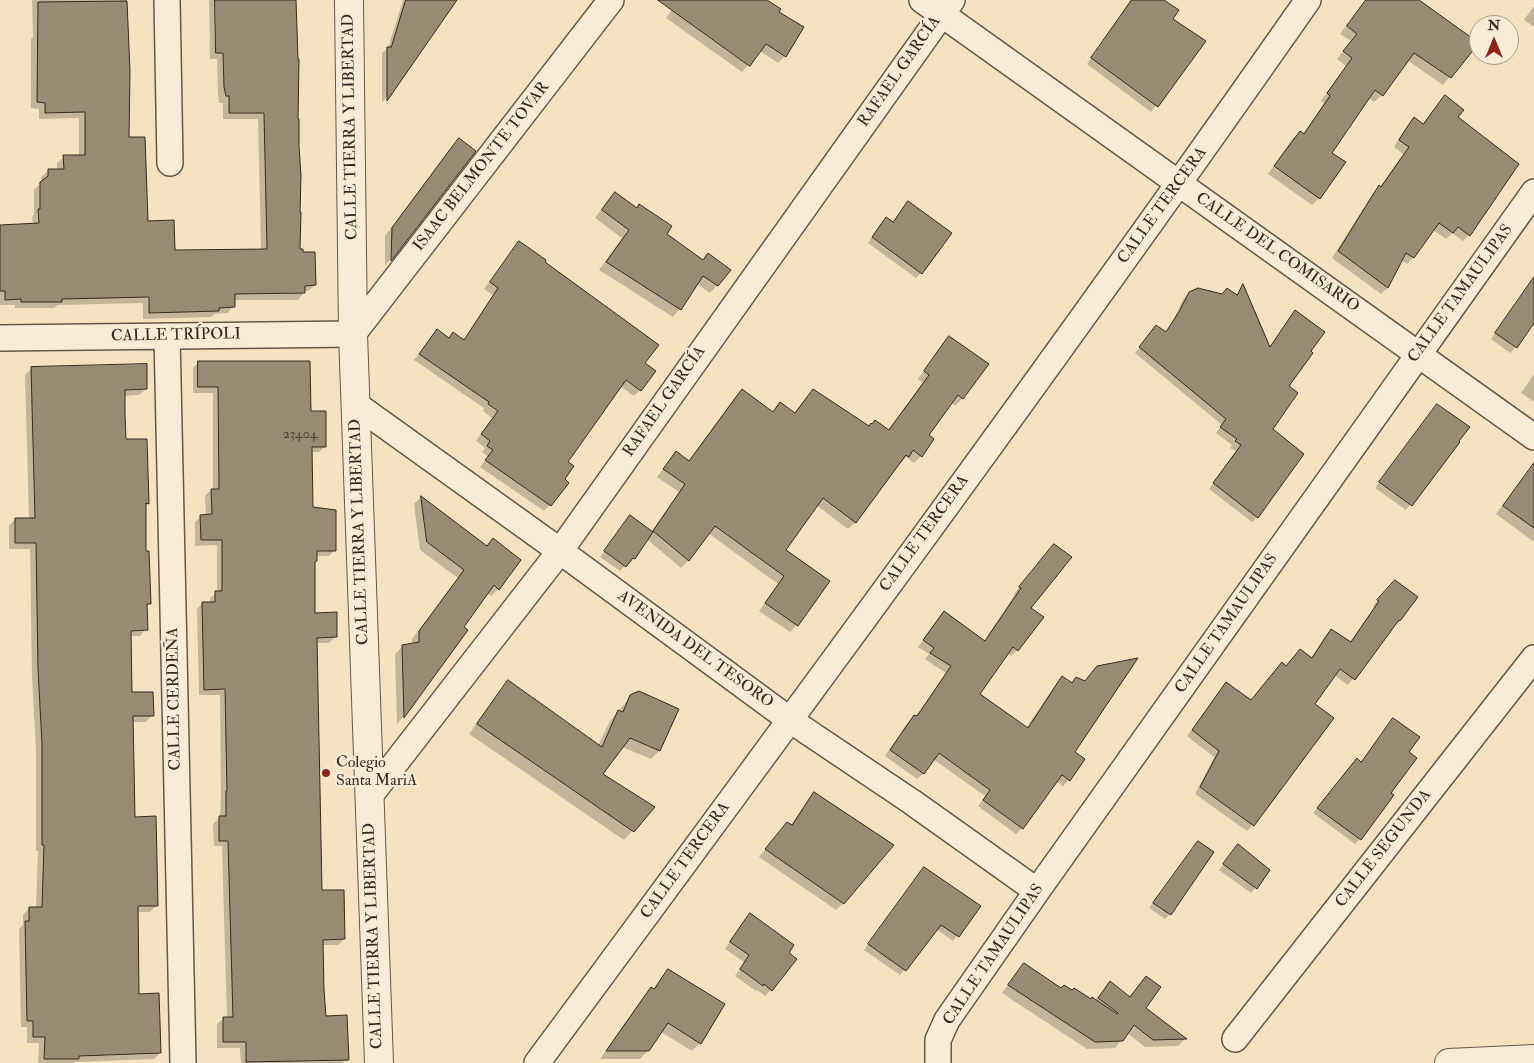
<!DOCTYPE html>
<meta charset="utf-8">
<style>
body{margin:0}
#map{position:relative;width:1534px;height:1063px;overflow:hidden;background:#f6e2c1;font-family:"IM FELL Double Pica",serif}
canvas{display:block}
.north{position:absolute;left:1469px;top:15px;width:50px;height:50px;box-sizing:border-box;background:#f9ecd7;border:1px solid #ab9e8e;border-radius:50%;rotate:0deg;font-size:14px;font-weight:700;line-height:20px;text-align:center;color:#352a21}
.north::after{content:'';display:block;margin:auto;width:18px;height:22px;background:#8f2418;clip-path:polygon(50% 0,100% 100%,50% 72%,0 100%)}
</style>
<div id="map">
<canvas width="1534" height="1063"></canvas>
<div class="north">N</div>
</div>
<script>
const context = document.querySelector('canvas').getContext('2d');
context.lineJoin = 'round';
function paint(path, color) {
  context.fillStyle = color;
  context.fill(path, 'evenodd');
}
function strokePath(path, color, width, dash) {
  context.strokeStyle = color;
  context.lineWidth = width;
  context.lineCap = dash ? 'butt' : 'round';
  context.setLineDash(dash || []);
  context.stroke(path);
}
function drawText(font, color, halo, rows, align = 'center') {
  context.font = font + ' "IM FELL Double Pica",serif';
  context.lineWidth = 4.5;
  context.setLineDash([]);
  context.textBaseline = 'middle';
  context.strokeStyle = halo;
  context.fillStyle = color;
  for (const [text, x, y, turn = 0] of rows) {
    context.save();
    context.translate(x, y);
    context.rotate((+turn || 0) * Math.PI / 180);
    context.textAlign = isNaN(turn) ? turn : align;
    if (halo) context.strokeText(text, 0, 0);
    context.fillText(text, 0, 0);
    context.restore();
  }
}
paint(new Path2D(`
 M32,0H127L128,138L147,222L174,251L261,250L258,119H223V103H219L218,94L217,59H210L209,0H295L299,250L315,285L308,291H304V293L298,300H233V307L227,313L214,314L211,317L143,319V303L58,305L54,308H15V305H0V225H33L32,217L34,215V190L42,182L41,177L48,171L57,170V163L64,157L79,156V118L39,119V109L31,108V39L33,37Z
 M403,0H456L382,103V53L388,48Z
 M679,0H765L778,13L785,56L778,63L760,51L742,72L666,18Z
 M1130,0H1162L1171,19L1204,42L1151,112L1087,64Z
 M1365,0H1411L1477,43L1443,85L1407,60L1382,95L1374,102L1369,98L1330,154L1319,198L1312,205L1268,174L1292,139L1300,132L1303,134L1324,103L1321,101L1346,66L1337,59L1351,41L1340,34Z
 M1534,6V27L1524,20Z
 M1439,103L1456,118L1469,235L1463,241L1452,233L1446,239L1433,230L1413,258L1407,264L1401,260L1387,288L1381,294L1332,258L1373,193L1379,187H1380L1403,154L1394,147L1399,138L1414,119L1422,125Z
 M459,139L475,151L385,266V236L452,146Z
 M615,194L636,209L665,234L717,285L710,293L697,284L680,309L673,317L599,270L622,238L595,218L607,201Z
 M908,202L921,273L916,278L868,243L881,224L886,219L892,223Z
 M519,242L543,262L643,363L640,390L634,396L620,386L566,462L550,505L544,511L480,467L488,457L482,452L485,448L476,441L492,418L483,411L484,408L414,360L437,331L448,339L453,334L463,341L493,295L484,289L513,249Z
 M1534,277V321L1516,347L1510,353L1491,339Z
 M1243,286L1269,348L1290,317L1295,311L1309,352L1287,386L1271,430L1257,517L1252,522L1209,489L1236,451L1230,448L1232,445L1216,433L1222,425L1135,353L1156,327L1165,333L1175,317L1183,299L1189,293L1236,296Z
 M950,337L987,364L962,399L955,406L951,402L927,435L932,439L921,456L914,463L906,457L901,463L899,462L856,522L848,529L816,505L784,550L797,625L790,632L759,611L778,584L708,533L688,561L681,568L647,539L634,558L629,563L628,562L620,571L600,557L630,516L651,532L679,492L657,477L670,460L688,462L735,397L742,390L772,412L780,404L794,414L814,390L868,427L887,431L923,383L918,379L942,344Z
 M199,362L310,413L325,446L319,452H311L312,508L335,550L329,556H316L314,563V614L335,637L329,643H316L321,891L344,939L338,945H322L324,1017L347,1059L343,1063H241L240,1048H217V1024L223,1019L227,1018L222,846H214L213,824L220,818L221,797L220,695H199L197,609L203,603H210V598L217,592V545L195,546V522L201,516H206L205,496L211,490H213V393H193V368Z
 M32,368L146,389L139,395L124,396L125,440L148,503L144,507V552L149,603L146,607V629L140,636H130L131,693L152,715L146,722H132L134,818L157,905L150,912H137L138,995L160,1053L154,1059L75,1062L73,1063H38L39,1043H27V1027H21L19,929L23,925V915L29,908H36L38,851H36V751L32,676L30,549H9V526L15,519H29L25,375Z
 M1534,374V402L1521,393Z
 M1437,405L1458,442L1406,510L1375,488Z
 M1528,473L1534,476V542L1496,514L1521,480Z
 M421,497L486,546L493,540L519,560L498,589L491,596L487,593L462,627L467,630L403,717L397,724L395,654L403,646L412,645V639L458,578L420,550L414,504Z
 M1048,551L1017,650L1011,656L1007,653L979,695L1026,728L1056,684L1062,678L1071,684L1076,678L1074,753L1069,780L1063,786L1056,781L1022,828L1016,834L978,806L985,796L933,759L923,774L917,779L885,756L908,722L914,716L916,717L946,673L925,659L929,654L918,647L938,619L944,613L984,641L1015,594H1014Z
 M1389,587L1399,620L1348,685L1334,675L1314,704L1253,825L1247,831L1195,794L1214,757L1187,736L1221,689L1226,684L1251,701L1286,667L1311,658L1325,636L1331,630L1350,642L1374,608L1373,606Z
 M508,682L598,746L610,721L631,696L678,710L659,751L651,759L622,747L601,774L653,808L624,840L469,734L500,690Z
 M1407,752L1389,793L1360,839L1355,844L1313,813L1352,765Z
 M814,794L843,903L836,910L759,857L780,831L790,826L807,801Z
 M1198,842L1170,914L1165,919L1149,908Z
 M1238,846L1269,870L1251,893L1219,870Z
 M920,873L979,907L953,941L936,929L900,975L864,950Z
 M750,915L771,990L765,996L757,990L756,991L735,976L744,962L725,949L744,920Z
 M1024,965L1061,990L1091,1000H1095L1110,983L1129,997L1146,978L1144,1009L1185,1039L1178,1046L1145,1047L1127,1033L1115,1048L1087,1049L1002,993L1017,972Z
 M669,970L700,1043L692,1051L661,1032L648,1050L640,1059H600L643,997L651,989L653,990L661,978Z`), '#0003');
const building = new Path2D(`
 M215,0H296L298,59H299L298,119H299V146L301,176L300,212H301L300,249H303V252H315L316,285L305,286V293L235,294V307L219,308V311L149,313V297L62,299V302H21V299L5,300V291H0V225L39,223L38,209H40V182L48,176V169H64L63,155H85V112L45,113V103L37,102L38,2L127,1L130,71L129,137H145L148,221L174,220L175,250L267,249L264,113H229V96H226L224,87L223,53H216Z
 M406,0H457L387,101V47H391Z
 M658,0H767L781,9L779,12L804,27L786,57L766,44L750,66Z
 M1132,0H1164L1179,10L1173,19L1206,41L1158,107L1091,58Z
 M1366,0H1419L1479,43L1451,78L1414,53L1383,96L1375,90L1332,153L1346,162L1320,199L1274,166L1300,131L1304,134L1330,96L1327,93L1352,58L1343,51L1357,34L1347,26Z
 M1445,95L1464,110L1458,117L1519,164L1470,236L1458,227L1453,233L1439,223L1414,258L1406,253L1388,288L1338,251L1379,185L1381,187L1409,147L1399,140L1405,130L1414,117L1423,124Z
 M459,138L476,151L391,261L392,228Z
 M615,192L637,208L639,204L672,226L667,234L703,260L708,253L731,270L718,286L703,276L681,310L606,262L629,230L602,210Z
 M908,201L952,233L922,274L872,237L886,217L893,222Z
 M519,241L546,260L545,262L659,345L645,363L656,371L641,391L626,380L568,462L574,466L565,479L569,483L551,506L485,460L493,450L487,446L490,441L481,434L498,411L488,404L489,402L419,354L437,329L449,338L453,332L464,340L498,288L490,282Z
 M1534,277V323L1517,348L1495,333Z
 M1243,284L1270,347L1295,310L1325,332L1311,351L1313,353L1289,386L1298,393L1273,429L1304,454L1258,518L1213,483L1241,445L1235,441L1237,439L1220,427L1226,419L1139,347L1156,325L1166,332L1180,310L1189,292L1198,288L1222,294L1227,288L1237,295Z
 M949,336L989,364L963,399L958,395L929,435L934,439L922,457L913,450L909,457L906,455L856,523L823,498L786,550L830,581L798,626L765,603L784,576L715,526L689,561L653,531L685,484L663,469L676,451L689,461L742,389L773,412L780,402L795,413L813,389L869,426L871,423L872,424L875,420L889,430L929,375L924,371Z
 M198,361H310L311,411H326V447H312L313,507L336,510V551H317V561L315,562V613L337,612V637L317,638L322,890H344L345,939L323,940L324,990L326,1016L347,1015L349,1060L246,1062V1042H223V1017H233L228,841H219V816H226V791H227L225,689L204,690L202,602H215V591H222V540H201L200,515L212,514L211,489H219L218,387H198Z
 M147,364V389L125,390V415L126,439H147L149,504L146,503V551H149L151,604H147L148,630L131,631L132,692H153L154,716H133L135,817L156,816L158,906H138L139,994L159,993L161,1053L79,1056V1059H44L45,1037H33V1021H27L25,921H29V907H42L44,845H42V744L38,669L36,543H15V518H35L31,367Z
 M1437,404L1470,427L1459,441L1460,442L1412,506L1379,482Z
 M1534,463V528L1503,506Z
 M421,496L487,546L493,538L521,560L499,590L494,585L464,627L468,630L404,718L402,645L419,642V631L464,570L427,542Z
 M630,515L653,532L635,559L633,558L626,567L604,551Z
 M1054,544L1072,557L1031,608L1044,617L1018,651L1013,647L980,694L1028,728L1062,676L1072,683L1076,677L1085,681L1097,666L1138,658L1075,752L1085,759L1070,781L1062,775L1023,829L983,800L990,790L939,753L924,774L890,750L914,715L917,716L951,666L930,653L934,648L923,640L944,611L985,641L1021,588L1019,587Z
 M1395,580L1418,597L1400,621L1399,620L1355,680L1340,669L1315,704L1334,718L1254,826L1200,787L1219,751L1192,730L1226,682L1251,700L1282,662L1286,666L1300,649L1312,658L1331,629L1351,642L1379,601L1377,600Z
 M508,680L602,747L618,710L623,712L630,695L639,691L679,709L660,751L630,738L603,774L655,807L634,832L477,724Z
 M1393,718L1420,737L1409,752L1417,758L1391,793L1394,795L1361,840L1317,808L1357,758L1361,762Z
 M814,792L894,845L844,904L765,849L787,822L792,825Z
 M1198,841L1214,852L1171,915L1153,903Z
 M1238,844L1270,870L1257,889L1223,864Z
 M924,867L981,906L959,937L941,925L906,971L868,944Z
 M750,913L794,945L789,953L797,959L772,991L764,984L763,986L740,969L749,955L730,942Z
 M1024,963L1061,988L1064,985L1072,990L1074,988L1091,999L1092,997L1117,1014L1118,1013L1098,998L1110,981L1130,997L1146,976L1161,987L1146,1008L1187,1039L1153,1040L1134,1025L1123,1041L1095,1042L1008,985Z
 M668,969L725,1004L701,1044L668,1023L649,1051H606L651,987L654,989Z`);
paint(building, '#998a74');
strokePath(building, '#352a21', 1);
const minor = new Path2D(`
 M167,0L170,163
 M922,0L1534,437
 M167,336L183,1063
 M0,338L353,334L611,0
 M355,404L560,551L790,720L912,802L1037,891
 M369,797L560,551L952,0
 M1235,1039L1534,658
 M537,1063C797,711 1057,359 1308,0
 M938,1063V1040L947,1020L1037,891L1534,192`);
const tertiary = new Path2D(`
 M349,0L353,334L379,1063
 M1449,1063L1534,1059`);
strokePath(minor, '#655849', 28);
strokePath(tertiary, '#655849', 30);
strokePath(minor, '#f9ecd7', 25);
strokePath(tertiary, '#f9ecd7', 28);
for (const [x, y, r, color] of [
 [326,773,5,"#8f2418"]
]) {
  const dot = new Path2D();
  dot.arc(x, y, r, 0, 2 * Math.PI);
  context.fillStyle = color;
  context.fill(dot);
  strokePath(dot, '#f9ecd7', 2);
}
drawText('14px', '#4e4236', null, [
 ["23404",300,435]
]);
drawText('16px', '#352a21', '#f9ecd7', [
 ["RAFAEL GARCÍA",900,72,-55],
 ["CALLE TIERRA Y LIBERTAD",351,127,-91],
 ["ISAAC BELMONTE TOVAR",482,167,-52],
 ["CALLE TERCERA",1163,206,-54],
 ["CALLE DEL COMISARIO",1277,253,35],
 ["CALLE TAMAULIPAS",1461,294,-54],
 ["CALLE TRÍPOLI",176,336,-1],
 ["RAFAEL GARCÍA",665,402,-55],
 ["CALLE TIERRA Y LIBERTAD",360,532,-92],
 ["CALLE TERCERA",925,534,-54],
 ["CALLE TAMAULIPAS",1227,624,-55],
 ["AVENIDA DEL TESORO",695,650,36],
 ["CALLE CERDEÑA",175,699,-91],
 ["CALLE SEGUNDA",1384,849,-52],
 ["CALLE TERCERA",686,861,-54],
 ["CALLE TIERRA Y LIBERTAD",374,936,-92],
 ["CALLE TAMAULIPAS",994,955,-56]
]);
drawText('16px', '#352a21', '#f9ecd7', [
 ["Colegio",336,764],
 ["Santa MariA",336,782]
], 'left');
</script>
